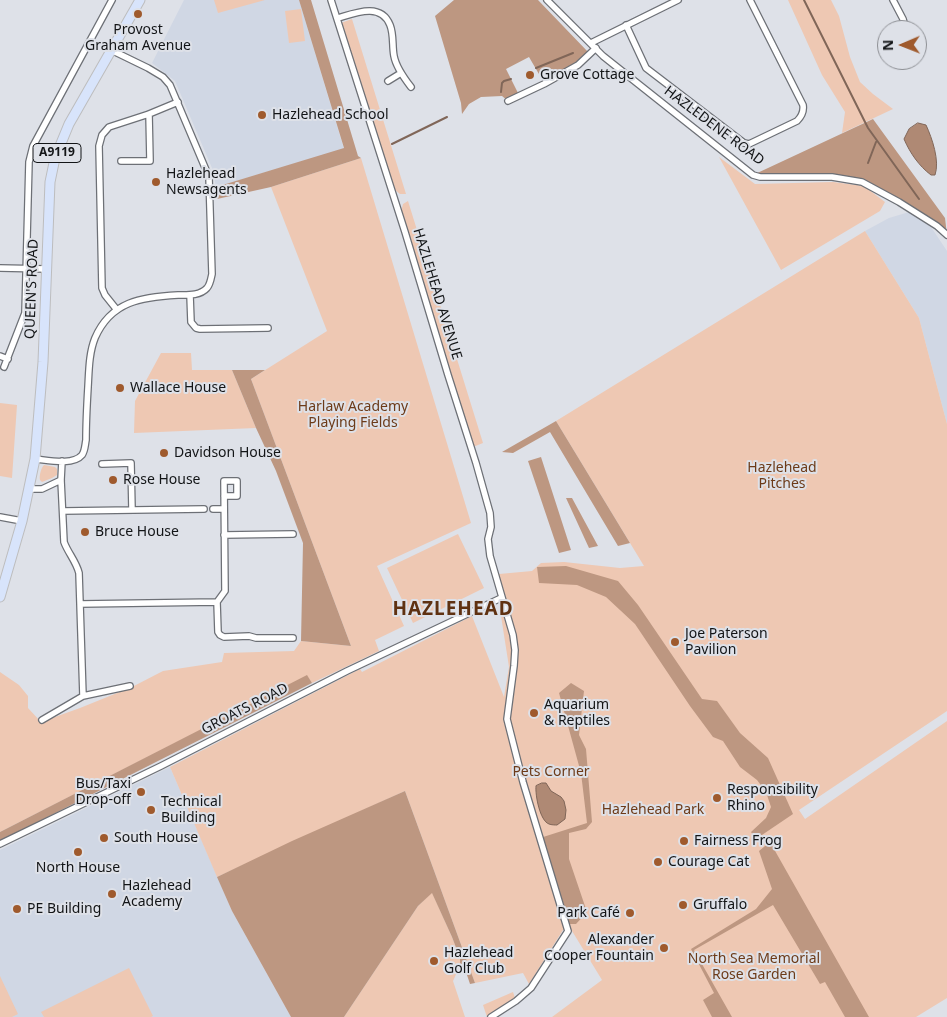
<!DOCTYPE html>
<meta charset="utf-8">
<style>
body{margin:0}
#map{position:relative;width:947px;height:1017px;overflow:hidden;background:#dee1e8;font-family:"Noto Sans",sans-serif}
canvas{display:block}
.north{position:absolute;left:877px;top:20px;width:50px;height:50px;box-sizing:border-box;background:#dee1e8;border:1px solid #8d8f94;border-radius:50%;rotate:269deg;font-size:14px;font-weight:700;line-height:20px;text-align:center;color:#131517}
.north::after{content:'';display:block;margin:auto;width:18px;height:22px;background:#9f5a2d;clip-path:polygon(50% 0,100% 100%,50% 72%,0 100%)}
</style>
<div id="map">
<canvas width="947" height="1017"></canvas>
<div class="north">N</div>
</div>
<script>
const context = document.querySelector('canvas').getContext('2d');
context.lineJoin = 'round';
function paint(path, color) {
  context.fillStyle = color;
  context.fill(path, 'evenodd');
}
function strokePath(path, color, width, dash) {
  context.strokeStyle = color;
  context.lineWidth = width;
  context.lineCap = dash ? 'butt' : 'round';
  context.setLineDash(dash || []);
  context.stroke(path);
}
function drawText(font, color, halo, rows, align = 'center') {
  context.font = font + ' "Noto Sans",sans-serif';
  context.lineWidth = 4;
  context.setLineDash([]);
  context.textBaseline = 'middle';
  context.strokeStyle = halo;
  context.fillStyle = color;
  for (const [text, x, y, turn = 0] of rows) {
    context.save();
    context.translate(x, y);
    context.rotate((+turn || 0) * Math.PI / 180);
    context.textAlign = isNaN(turn) ? turn : align;
    if (halo) context.strokeText(text, 0, 0);
    context.fillText(text, 0, 0);
    context.restore();
  }
}
paint(new Path2D(`
 M184,0H299L344,149L216,187L212,168L175,81L152,63Z
 M909,212L931,227L947,251V424L919,318L865,231L889,218Z
 M170,767L232,911L291,1017H0V850Z`), '#d0d7e4');
paint(new Path2D(`
 M214,0H265L218,13Z
 M788,0H831L839,16L850,57L860,82L873,94L893,109L842,133L845,112L822,75Z
 M301,9L305,41L289,43L285,11Z
 M352,19L406,194H400L394,189L341,23Z
 M719,157L755,184L833,182L864,186L885,202L880,211L781,270Z
 M361,158L471,523L377,566L404,626L375,640L379,651L312,683L307,676L0,832V672L19,685L28,696V708L41,722L80,708L132,687L163,671L222,662L224,653L294,651L301,641L351,646L251,379L327,331L271,187Z
 M408,201L483,443L473,447L401,212L403,204Z
 M865,231L919,318L947,424V711L799,810L805,819L947,721V998L916,1017H552L602,980L572,931L563,930L529,984L523,973L475,983L405,791L217,877L170,767L360,669L362,672L472,616L504,697L509,667L499,603V574L532,571L541,563L564,562L620,568L644,566L556,421Z
 M161,353H191L192,370H232L256,428L134,433L135,401Z
 M0,403L17,405L12,478L0,476Z
 M44,465L55,467L57,469V475L52,478L42,482L40,480C39,476 41,468 44,465Z
 M458,534L484,588L413,623L387,568Z
 M432,892L452,937L460,958V966L453,981L465,1017H344L418,906Z
 M129,968L153,1016L151,1017H44L41,1012Z
 M0,976L18,1014L12,1017H0Z
 M513,992L516,1001L491,1017H487L483,1005Z`), '#eec8b3');
paint(new Path2D(`
 M299,0H311L358,156L361,158L271,187L217,199L216,187L344,148Z
 M454,0H538L589,53L582,59L543,81L529,57L506,69L519,95L508,101L502,96L481,97L469,104L462,114L461,103L435,16Z
 M873,119L945,218L947,235L862,182L832,177L753,175Z
 M232,370H265L251,379L351,646L301,641L303,543L276,471L256,428Z
 M556,421L630,543L618,546L550,432L513,453L502,452Z
 M541,457L571,550L559,553L528,461Z
 M566,498H572L598,546L589,548Z
 M566,566L618,581L638,605L702,699L717,701L740,733L768,758L793,814L756,839L751,832L766,818L771,807L766,792L757,780L740,767L723,741L713,737L690,706L635,624L606,597L577,585L539,583L537,567Z
 M307,675L312,683L0,841V832Z
 M571,683L584,691L579,735L586,749L592,822L586,829L569,833V859L587,912L576,924H567L540,838L587,823L581,773L559,693Z
 M405,791L475,983L470,984L463,963L460,966V958L452,937L432,893L418,906L344,1017H291L232,911L217,877L292,841Z
 M770,842L869,1017H845L825,982L820,984L773,905L694,950L732,1017H712L703,1000L714,993L691,949L756,909L772,889L759,851Z`), '#bd9781');
const water = new Path2D(`
 M918,123L926,125C932,138 940,161 935,175H931C919,166 910,153 904,139L909,129Z
 M542,783H546L551,791L561,797L564,801L566,810L565,819L557,825C556,825 551,825 549,824C540,821 535,795 536,786Z`);
paint(water, '#af8974');
strokePath(water, '#806658', 1);
strokePath(new Path2D(`
 M804,0L868,128L919,199
 M536,68L573,53
 M501,92L502,83L504,81L511,79
 M392,144L447,117
 M868,163L876,142`), '#806658', 2);
const street = new Path2D(`
 M331,0L405,232L448,375L476,463L490,513L491,527L488,539L490,556L513,635L515,650L514,666L507,719L523,782L568,931L531,988L516,1001L491,1017
 M547,0L603,56L753,175L760,177H832L862,182L899,202L937,226L947,235
 M893,0L903,19L906,30
 M338,18C355,13 381,2 390,25C394,35 392,46 394,56C396,67 404,78 411,87
 M626,25L646,68L744,143L749,144L797,121C802,116 804,111 803,105L750,0
 M591,43L678,0
 M388,81L401,73
 M508,101L544,84L578,65L596,48
 M121,161H150L149,114
 M0,268L47,269
 M190,295L191,322L196,328L200,329L268,328
 M117,310L105,295L102,288L99,146L102,135L109,127L149,114L178,102
 M0,356L8,359
 M4,367L25,313L29,162L33,146L112,0
 M35,459C47,460 73,466 82,455C85,451 85,445 86,440C86,422 87,404 88,387C89,370 89,353 95,338C111,301 142,297 178,295C187,295 200,296 207,288C210,285 211,279 212,274L209,177L170,85L163,77L148,68L111,50
 M62,461L61,480L64,542C68,553 76,561 79,573L83,696
 M102,464L131,463L132,510
 M29,489H42L61,480
 M224,496H237V481H224L225,591L217,602L218,632L220,635L224,637L249,636L256,638H293
 M213,509H224
 M63,511L204,509
 M0,517L22,521
 M224,535L293,534
 M80,604L217,602
 M42,720L83,696L130,686
 M0,844L161,766L347,671L501,598`);
const primary = new Path2D(`
 M0,597L22,521L35,459L43,362L50,182L55,158L69,124L140,0`);
strokePath(street, '#6d7076', 8);
strokePath(primary, '#bdbdbe', 11);
strokePath(street, '#fff', 5.5);
strokePath(primary, '#d8e4fb', 9);
for (const [x, y, r, color] of [
 [138,14,5,"#9f5a2d"],
 [530,75,5,"#9f5a2d"],
 [262,115,5,"#9f5a2d"],
 [156,182,5,"#9f5a2d"],
 [120,388,5,"#9f5a2d"],
 [164,453,5,"#9f5a2d"],
 [113,480,5,"#9f5a2d"],
 [85,532,5,"#9f5a2d"],
 [675,642,5,"#9f5a2d"],
 [534,713,5,"#9f5a2d"],
 [141,792,5,"#9f5a2d"],
 [717,798,5,"#9f5a2d"],
 [151,810,5,"#9f5a2d"],
 [104,838,5,"#9f5a2d"],
 [684,841,5,"#9f5a2d"],
 [78,852,5,"#9f5a2d"],
 [658,862,5,"#9f5a2d"],
 [112,894,5,"#9f5a2d"],
 [683,905,5,"#9f5a2d"],
 [17,909,5,"#9f5a2d"],
 [630,913,5,"#9f5a2d"],
 [664,948,5,"#9f5a2d"],
 [434,961,5,"#9f5a2d"]
]) {
  const dot = new Path2D();
  dot.arc(x, y, r, 0, 2 * Math.PI);
  context.fillStyle = color;
  context.fill(dot);
  strokePath(dot, '#dee1e8', 2);
}
for (const [x, y, w] of [
 [57,153,48]
]) {
  const box = new Path2D();
  box.roundRect(x - w / 2, y - 9.5, w, 19, 4);
  context.fillStyle = '#dee1e8';
  context.fill(box);
  strokePath(box, '#131517', 1);
}
drawText('bold 12px', '#131517', null, [
 ["A9119",57,153]
]);
drawText('14px', '#131517', '#dee1e8', [
 ["Provost",138,30,"center"],
 ["Graham Avenue",138,46,"center"],
 ["Grove Cottage",540,75],
 ["Hazlehead School",272,115],
 ["Hazlehead",166,174],
 ["Newsagents",166,190],
 ["Wallace House",130,388],
 ["Davidson House",174,453],
 ["Rose House",123,480],
 ["Bruce House",95,532],
 ["Joe Paterson",685,634],
 ["Pavilion",685,650],
 ["Aquarium",544,705],
 ["& Reptiles",544,721],
 ["Bus/Taxi",131,784,"right"],
 ["Drop-off",131,800,"right"],
 ["Responsibility",727,790],
 ["Rhino",727,806],
 ["Technical",161,802],
 ["Building",161,818],
 ["South House",114,838],
 ["Fairness Frog",694,841],
 ["Courage Cat",668,862],
 ["North House",78,868,"center"],
 ["Hazlehead",122,886],
 ["Academy",122,902],
 ["Gruffalo",693,905],
 ["PE Building",27,909],
 ["Park Café",620,913,"right"],
 ["Alexander",654,940,"right"],
 ["Cooper Fountain",654,956,"right"],
 ["Hazlehead",444,953],
 ["Golf Club",444,969]
], 'left');
drawText('14px', '#131517', '#dee1e8', [
 ["HAZLEDENE ROAD",714,126,37],
 ["QUEEN'S ROAD",32,289,-88],
 ["HAZLEHEAD AVENUE",437,294,73],
 ["GROATS ROAD",245,709,-27]
]);
drawText('14px', '#6d3b19', '#dee1e8', [
 ["Harlaw Academy",353,407],
 ["Playing Fields",353,423],
 ["Hazlehead",782,468],
 ["Pitches",782,484],
 ["Pets Corner",551,772],
 ["Hazlehead Park",653,810],
 ["North Sea Memorial",754,959],
 ["Rose Garden",754,975]
]);
context.letterSpacing = '1px';
drawText('bold 19px', '#5f3111', '#dee1e8', [
 ["HAZLEHEAD",453,610]
]);
context.letterSpacing = '0px';
</script>
